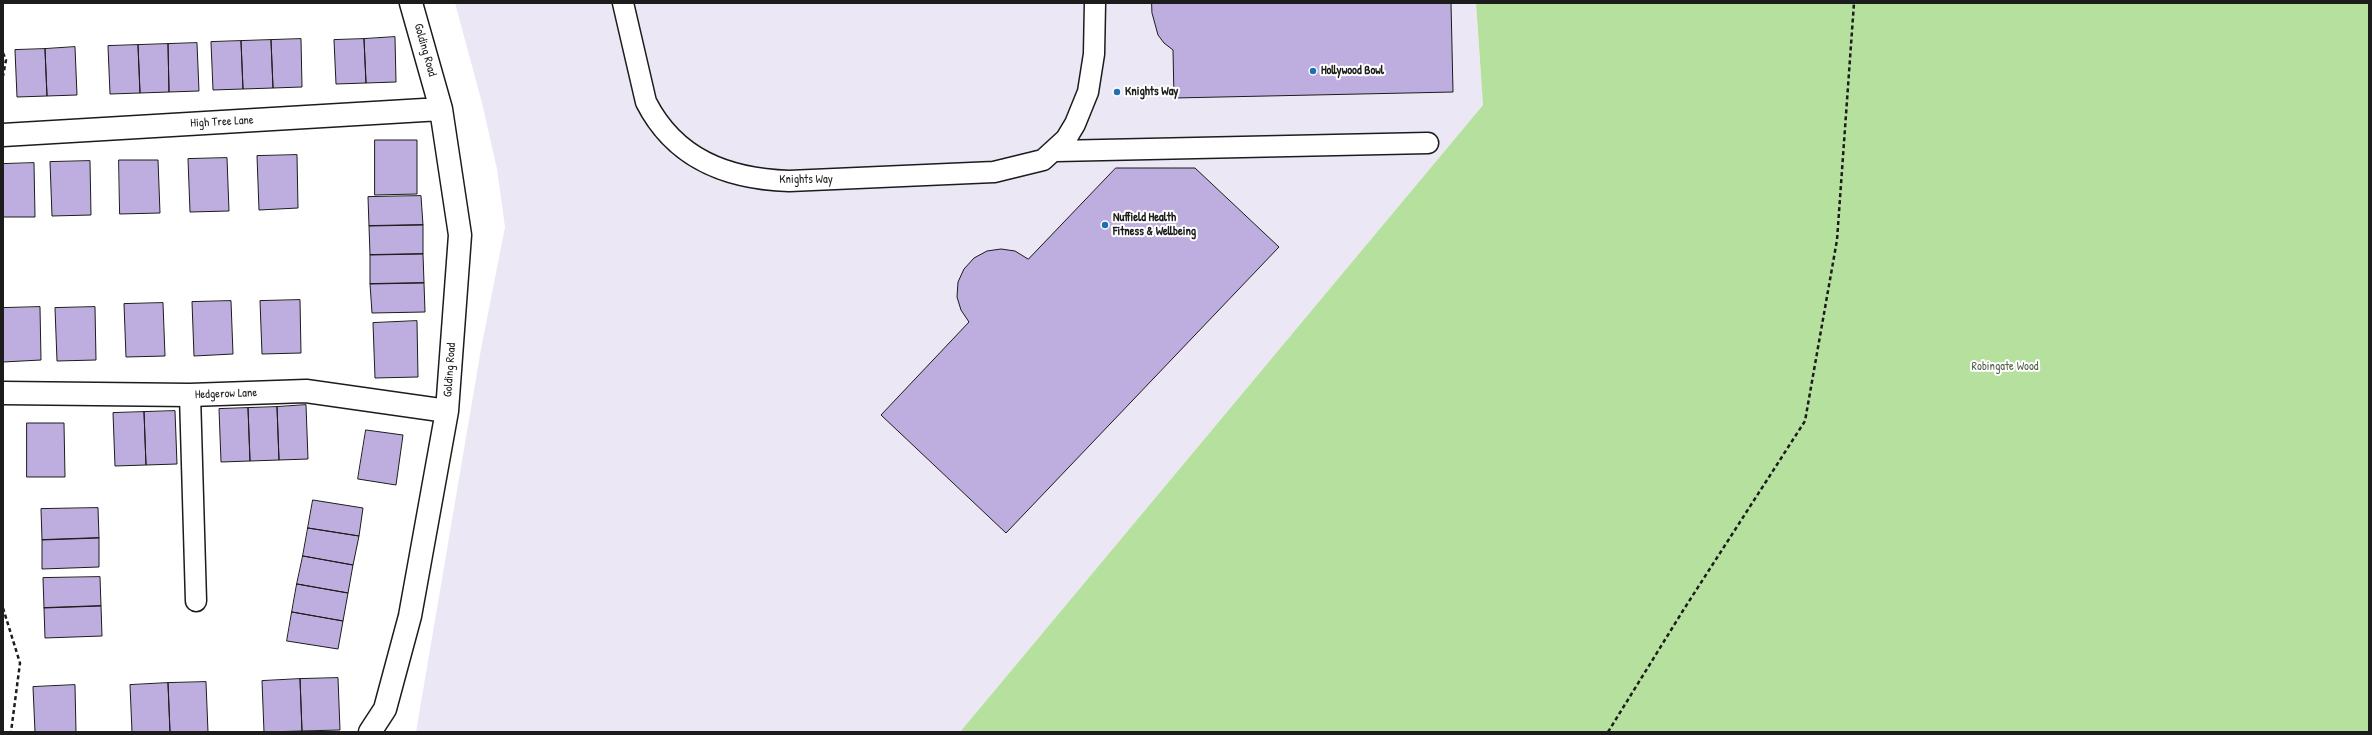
<!DOCTYPE html>
<style>
body{margin:0}
#map{position:relative;width:2372px;height:735px;overflow:hidden;background:#fff;font-family:"Patrick Hand",sans-serif}
canvas{display:block}
.frame{position:absolute;inset:0;border:4px solid #1c1c1c;pointer-events:none}
</style>
<div id="map">
<canvas width="2372" height="735"></canvas>
<div class="frame"></div>
</div>
<script>
const context = document.querySelector('canvas').getContext('2d');
context.lineJoin = 'round';
function paint(path, color) {
  context.fillStyle = color;
  context.fill(path, 'evenodd');
}
function strokePath(path, color, width, dash) {
  context.strokeStyle = color;
  context.lineWidth = width;
  context.lineCap = dash ? 'butt' : 'round';
  context.setLineDash(dash || []);
  context.stroke(path);
}
function drawText(font, color, halo, rows, align = 'center') {
  context.font = font + ' "Patrick Hand",sans-serif';
  context.lineWidth = 4;
  context.setLineDash([]);
  context.textBaseline = 'middle';
  context.strokeStyle = halo;
  context.fillStyle = color;
  for (const [text, x, y, turn = 0] of rows) {
    context.save();
    context.translate(x, y);
    context.rotate((+turn || 0) * Math.PI / 180);
    context.textAlign = isNaN(turn) ? turn : align;
    if (halo) context.strokeText(text, 0, 0);
    context.fillText(text, 0, 0);
    context.restore();
  }
}
paint(new Path2D(`
 M455,3H1476L1483,105L960,732H416L481,349L505,227L497,169L482,103Z`), '#ece7f5');
paint(new Path2D(`
 M1476,3H2369V732H960L1483,105Z`), '#b6e09d');
const building = new Path2D(`
 M1152,3H1451L1453,92L1174,98L1173,50L1164,43L1158,35L1152,13Z
 M395,37L396,82L366,83L364,39Z
 M301,39L302,87L273,88L271,40Z
 M364,39L366,83L336,84L334,40Z
 M271,40L273,88L243,89L241,41Z
 M241,41L243,89L213,90L211,42Z
 M197,43L199,91L169,92L168,44Z
 M168,44L169,92L140,93L138,45Z
 M138,45L140,93L110,94L108,46Z
 M75,47L77,95L47,96L45,49Z
 M45,49L47,96L17,97L15,50Z
 M375,140H417V194L375,195Z
 M297,155L298,208L259,210L257,156Z
 M227,158L229,211L190,212L188,159Z
 M119,160H158L160,213L120,214Z
 M90,161L91,215L52,216L50,162Z
 M34,163L35,217H3V164Z
 M1116,168H1195L1279,247L1006,533L881,415L969,322L961,310L957,297L958,282L964,269L974,258L987,251L1001,249L1015,251L1028,259Z
 M421,196L423,225L369,226L368,197Z
 M423,225V254L370,255L369,226Z
 M423,254L424,283L370,284V255Z
 M424,283L425,312L372,313L370,284Z
 M300,300L301,353L262,354L260,301Z
 M231,301L233,354L194,356L192,302Z
 M163,303L165,356L126,357L124,304Z
 M40,307L41,360L3,362V308Z
 M95,307L96,360L57,361L55,308Z
 M417,321L418,377L375,378L373,323Z
 M306,405L308,459L279,460L277,407Z
 M277,407L279,460L250,461L248,408Z
 M248,408L250,461L221,462L219,409Z
 M175,411L177,464L146,465L144,412Z
 M144,412L146,465L115,466L113,413Z
 M27,423H64L65,477H27Z
 M366,430L403,435L396,485L358,479Z
 M313,500L363,508L359,536L308,528Z
 M98,508L99,538L42,540L41,509Z
 M308,528L359,536L353,565L303,556Z
 M99,538V567L42,569V540Z
 M303,556L353,565L348,593L297,584Z
 M100,577L101,606L44,608L43,578Z
 M297,584L348,593L343,621L292,612Z
 M101,606L102,636L45,638L44,608Z
 M292,612L343,621L338,649L287,641Z
 M338,678L340,730L302,731L300,679Z
 M300,679L302,731L264,732L262,681Z
 M206,682L208,732H170L168,683Z
 M168,683L170,732H132L130,685Z
 M75,685L76,732H35L33,687Z`);
paint(building, '#beaedf');
strokePath(building, '#1c1c1c', 1);
const lane = new Path2D(`
 M623,3L646,102C675,159 727,179 789,181L994,172L1043,160L1066,139L1075,124L1088,92L1094,54L1095,3
 M1056,151L1428,143
 M190,395L196,601`);
const street = new Path2D(`
 M3,135L441,109
 M3,393L190,395L306,391L447,411
 M370,732L385,709L410,616L447,411L460,235L441,109L411,3`);
strokePath(lane, '#1c1c1c', 23);
strokePath(street, '#1c1c1c', 25);
strokePath(new Path2D(`
 M3,53L6,60L3,76
 M3,608L20,663L11,732
 M1608,732L1684,609L1805,421L1837,240L1854,3`), '#1c1c1c', 2.5, [4, 3]);
strokePath(lane, '#fff', 20);
strokePath(street, '#fff', 22);
for (const [x, y, r, color] of [
 [1313,71,4,"#1f6fb2"],
 [1117,92,4,"#1f6fb2"],
 [1105,225,4,"#1f6fb2"]
]) {
  const dot = new Path2D();
  dot.arc(x, y, r, 0, 2 * Math.PI);
  context.fillStyle = color;
  context.fill(dot);
  strokePath(dot, '#fff', 1.5);
}
drawText('12px', '#1c1c1c', '#fff', [
 ["Golding Road",425,50,74],
 ["High Tree Lane",222,122,-3],
 ["Knights Way",806,180],
 ["Golding Road",450,370,-86],
 ["Hedgerow Lane",226,394,-2]
]);
drawText('bold 12px', '#1c1c1c', '#fff', [
 ["Hollywood Bowl",1321,71],
 ["Knights Way",1125,92],
 ["Nuffield Health",1113,218],
 ["Fitness & Wellbeing",1113,232]
], 'left');
drawText('12px', '#526149', '#fff', [
 ["Robingate Wood",2005,367]
]);
</script>
